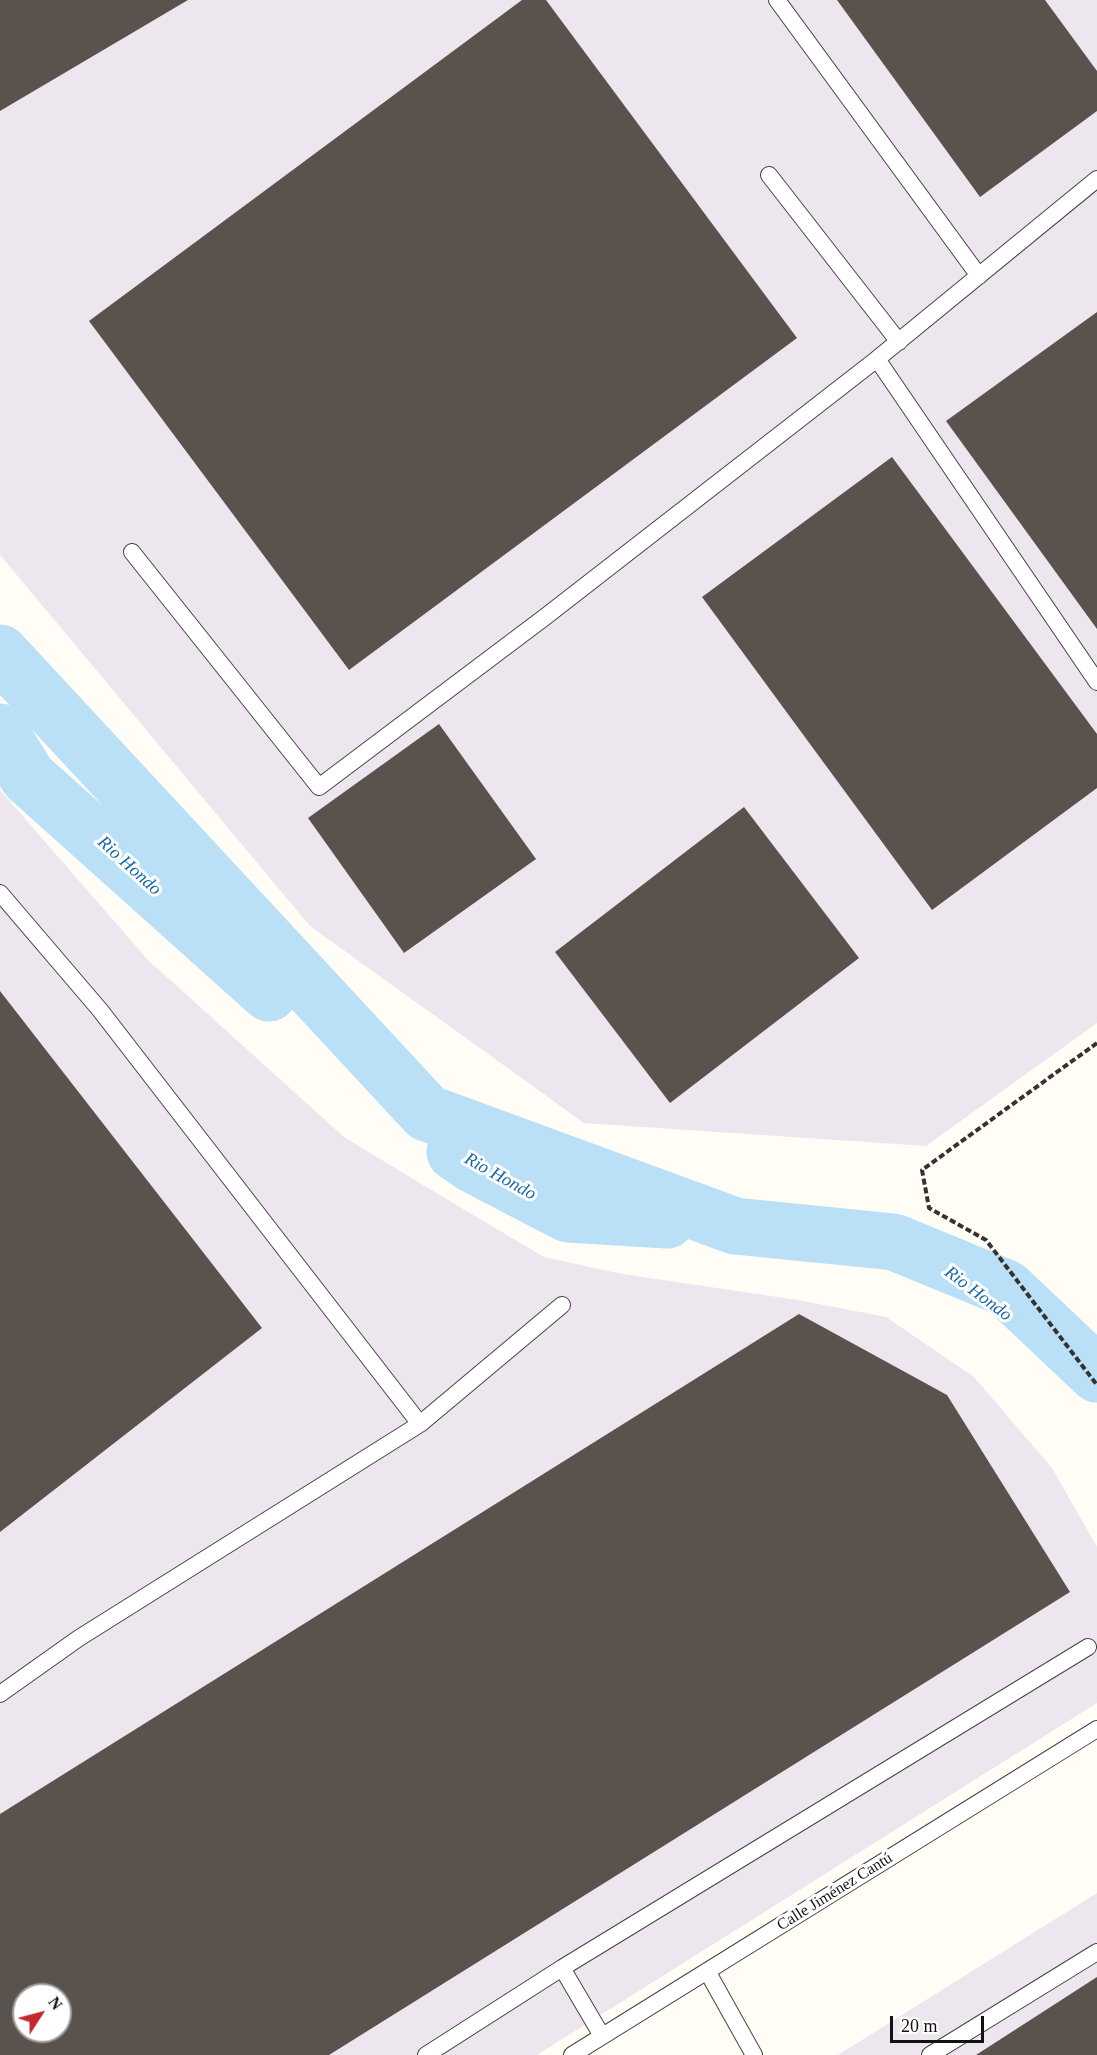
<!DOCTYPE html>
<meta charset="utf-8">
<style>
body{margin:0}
#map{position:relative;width:1097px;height:2055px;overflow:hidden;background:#fffdf5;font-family:Georgia,serif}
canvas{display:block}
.north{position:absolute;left:12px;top:1983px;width:60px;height:60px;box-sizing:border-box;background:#fff;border:2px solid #a0a0a0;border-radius:50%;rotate:54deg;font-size:16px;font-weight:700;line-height:24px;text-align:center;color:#111}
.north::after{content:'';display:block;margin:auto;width:21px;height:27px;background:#c4262e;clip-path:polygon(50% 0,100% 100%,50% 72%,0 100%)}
.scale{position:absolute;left:890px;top:2016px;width:94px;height:27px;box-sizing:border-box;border:3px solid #111;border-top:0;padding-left:8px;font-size:18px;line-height:21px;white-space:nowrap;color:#111;-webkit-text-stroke:4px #fff;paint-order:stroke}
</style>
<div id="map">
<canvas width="1097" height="2055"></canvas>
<div class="north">N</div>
<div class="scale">20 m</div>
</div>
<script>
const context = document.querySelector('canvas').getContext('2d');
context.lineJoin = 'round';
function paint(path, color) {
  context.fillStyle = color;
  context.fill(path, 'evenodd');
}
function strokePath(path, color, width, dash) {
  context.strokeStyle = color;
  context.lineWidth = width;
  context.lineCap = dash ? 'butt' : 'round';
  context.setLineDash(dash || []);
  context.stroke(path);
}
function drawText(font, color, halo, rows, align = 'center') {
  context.font = font + ' Georgia,serif';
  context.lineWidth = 6;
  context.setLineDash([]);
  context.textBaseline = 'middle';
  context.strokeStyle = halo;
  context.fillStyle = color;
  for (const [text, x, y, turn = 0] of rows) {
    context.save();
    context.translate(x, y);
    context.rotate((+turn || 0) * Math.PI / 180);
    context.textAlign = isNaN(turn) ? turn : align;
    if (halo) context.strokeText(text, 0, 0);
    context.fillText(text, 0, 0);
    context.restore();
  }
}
paint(new Path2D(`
 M0,0H1097V1023L926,1146L584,1123L310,926L0,555Z
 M0,790L148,960L344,1137L433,1191L544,1257L622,1274L798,1300L886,1317L974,1377L1052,1468L1097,1547V1703L537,2055H0ZM24,1995H60V2031H24Z
 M1097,1893V2055H838Z`), '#eee6ef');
strokePath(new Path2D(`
 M0,653L427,1113L735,1226L894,1242L1006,1288L1097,1374
 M0,732L28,777L269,993
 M455,1152L472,1164L568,1214L667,1220`), '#b9e0f7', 57);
paint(new Path2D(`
 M0,0H188L0,111Z
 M522,0H546L797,338L349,670L89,321Z
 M837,0H1045L1097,71V111L980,197Z
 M1097,312V629L946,421Z
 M892,457L1097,734V788L932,910L702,597Z
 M439,724L536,859L404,953L308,818Z
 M744,807L859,958L670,1103L555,952Z
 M0,991L262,1328L0,1532Z
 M799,1314L947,1395L1070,1592L329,2055H0V1814ZM24,1995H60V2031H24Z
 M1097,1977V2055H976Z`), '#5a524d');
const service = new Path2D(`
 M777,0L979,276
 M769,175L899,342
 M1097,179L877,359L1097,682
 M132,552L319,787L545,617L877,359
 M0,893L100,1010L420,1424L79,1638L0,1694
 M420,1424L562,1305
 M562,1968L1088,1647
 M707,1971L754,2055
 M426,2055L562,1968L602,2036
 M572,2055L1097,1729
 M930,2055L1097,1952`);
strokePath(service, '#444', 18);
strokePath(new Path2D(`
 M1097,1043L922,1170L929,1208L986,1240L1097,1385`), '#333', 4, [6, 3]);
strokePath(service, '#fff', 16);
drawText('16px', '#111', '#fff', [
 ["Calle Jiménez Cantú",835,1892,-32]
]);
drawText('italic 18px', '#1768a6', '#fff', [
 ["Rio Hondo",129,866,42],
 ["Rio Hondo",500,1177,29],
 ["Rio Hondo",978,1294,37]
]);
</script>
